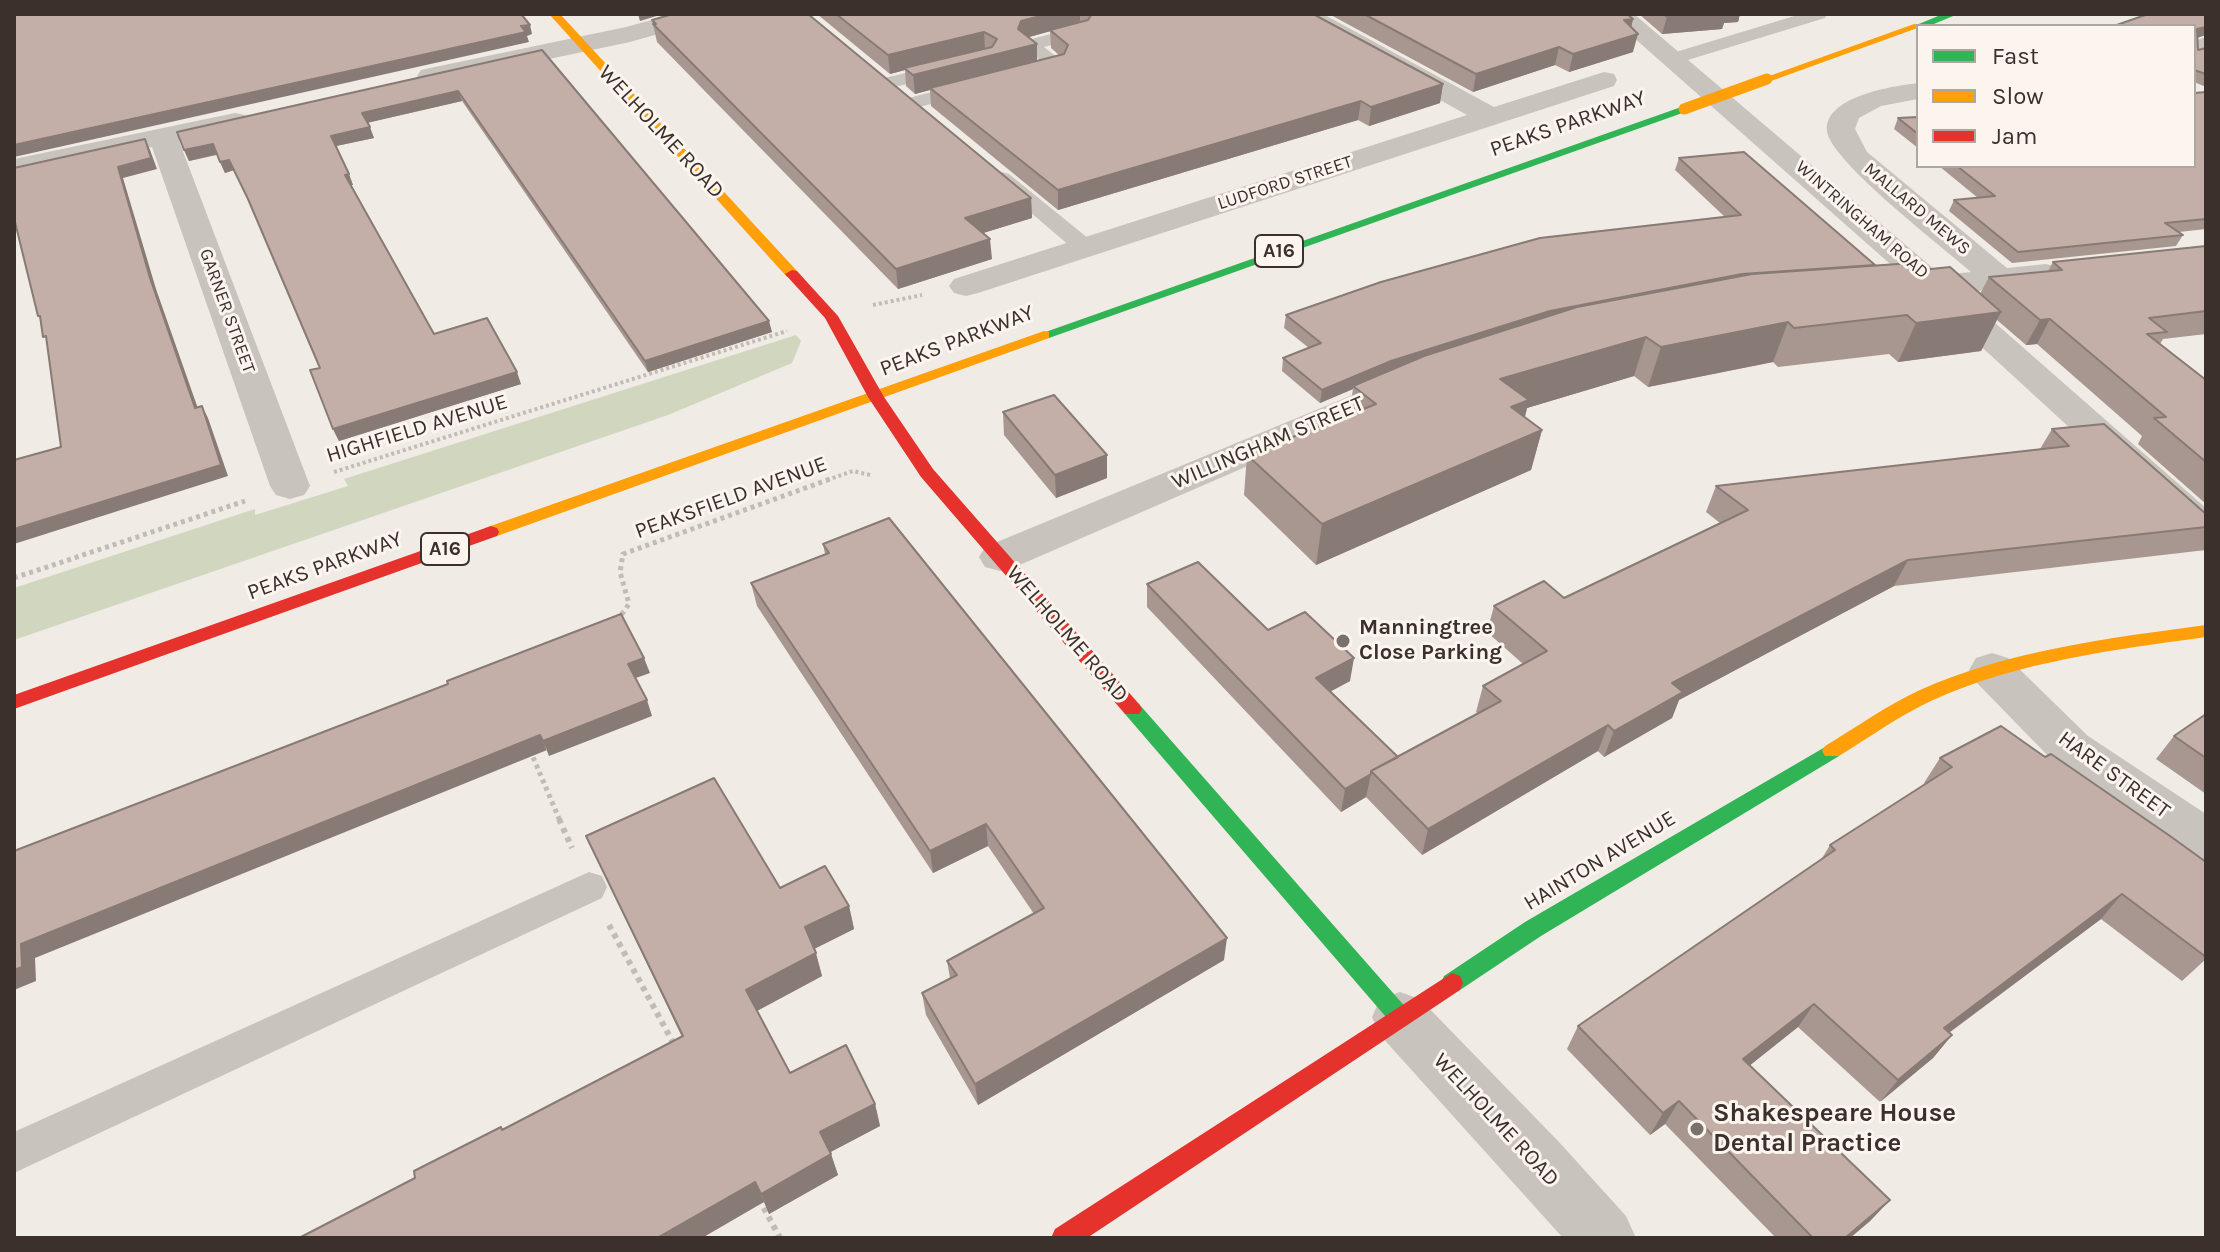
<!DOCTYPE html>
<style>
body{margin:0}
#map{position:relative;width:2220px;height:1252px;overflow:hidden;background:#f0ebe5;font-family:Karla,sans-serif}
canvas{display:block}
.frame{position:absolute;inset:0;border:16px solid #3b302b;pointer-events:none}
.legend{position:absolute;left:1916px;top:24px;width:280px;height:144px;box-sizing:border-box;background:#fbf5ee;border:2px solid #aea6a0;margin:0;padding:10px 14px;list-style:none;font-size:24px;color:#3b302b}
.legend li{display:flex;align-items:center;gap:16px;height:40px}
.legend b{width:40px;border:2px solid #aea6a0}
</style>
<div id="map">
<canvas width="2220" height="1252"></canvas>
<div class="frame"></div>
<ul class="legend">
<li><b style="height:10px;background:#30b455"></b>Fast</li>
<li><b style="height:10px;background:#ff9f0a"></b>Slow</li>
<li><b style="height:10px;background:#e5322d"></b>Jam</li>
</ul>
</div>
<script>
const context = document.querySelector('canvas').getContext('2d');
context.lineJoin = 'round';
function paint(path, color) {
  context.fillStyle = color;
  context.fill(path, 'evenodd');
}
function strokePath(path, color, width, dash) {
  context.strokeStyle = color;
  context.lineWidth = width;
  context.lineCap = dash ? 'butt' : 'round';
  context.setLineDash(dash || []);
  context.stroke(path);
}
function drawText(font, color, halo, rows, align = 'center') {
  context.font = font + ' Karla,sans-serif';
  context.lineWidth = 6;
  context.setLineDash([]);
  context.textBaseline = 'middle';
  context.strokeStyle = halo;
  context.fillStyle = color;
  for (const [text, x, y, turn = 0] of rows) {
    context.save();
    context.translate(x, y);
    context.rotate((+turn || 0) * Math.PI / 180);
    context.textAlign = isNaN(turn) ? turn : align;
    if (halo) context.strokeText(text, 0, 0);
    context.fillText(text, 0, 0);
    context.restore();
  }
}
paint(new Path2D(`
 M796,335L801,341L792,363L668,415L14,640V588L255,509V515L348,486L344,479Z`), '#d1d6bf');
strokePath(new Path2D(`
 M873,305L922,295
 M334,472L787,331
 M827,480L853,471L870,475`), '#c2bbb6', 4, [3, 3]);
strokePath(new Path2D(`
 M14,578L245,501
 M617,621L629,604L620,572L623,554L833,478
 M530,750L560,821`), '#c2bbb6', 5, [4, 4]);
strokePath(new Path2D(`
 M559,819L572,848
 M609,925L675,1046
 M759,1199L780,1238`), '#c2bbb6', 6, [5, 5]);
paint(new Path2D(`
 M1801,14H1827L1825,18L1678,63H1666L1663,59L1666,55Z
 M1081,26L1087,27L1090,31L1087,35L1044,47L1067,65L1064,69L1032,77L1026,76L1023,72L1026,68L1044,63L1021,45L1024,41Z
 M945,64L951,65L954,69L951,73L887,89L878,83L880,79Z
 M970,82L977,84L979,88L977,92L912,109L903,103L905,99Z
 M1002,172L1009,174L1094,243L1097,248L1094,253H1078L995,182L992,178L995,174Z
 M589,872L602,876L607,887L602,898L14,1173V1132Z`), '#c9c3be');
paint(new Path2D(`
 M674,14H714L711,19L630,42L430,84L421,82L417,76L421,70L430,68L626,27Z
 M1292,14H1323L1494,107L1604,72L1614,74L1617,80L1614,86L978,293L966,296L954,293L949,286L954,279L1467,115L1295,19Z
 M1607,14H1634L1941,275L1971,272C1944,248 1830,161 1827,131C1824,96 1894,86 1918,83V99L1881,106L1859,118L1855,129L1867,152L2007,268L2046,264L2058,267L2063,274L2058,281L1961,293L2206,508V544L2192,540L1926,296L1908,298L1896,295L1891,288L1896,281L1906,278Z
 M2206,37V54L2194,58V41Z
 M235,113L245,115L249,121L245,127L179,141L310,486L304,495L290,499L276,495L270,486L152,147L14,177V159Z
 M1403,374L1416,377L1421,385L1416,393L1015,567L1000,571L985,567L979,557L985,547Z
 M1992,653L2008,658L2088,736L2206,814V861L2188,855L2054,762L1976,682L1969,670L1976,658Z
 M1400,992L1420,999L1559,1142L1626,1216L1636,1238H1563L1380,1035L1372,1017L1380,999Z`), '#c9c3be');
paint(new Path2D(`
 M1943,14H1958L1929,26H1918V29L1914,26Z
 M1684,106L1690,109L1688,111L1049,338H1039L1037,335Z
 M1132,702L1139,704L1408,1010L1411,1017L1408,1024L1400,1027L1392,1024L1125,714L1122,709L1125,704Z
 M1832,743L1839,746L1842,751L1839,756L1541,936L1460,990L1452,993L1444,990L1441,983L1444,976L1525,922Z`), '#30b455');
paint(new Path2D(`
 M549,14H560L797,271V277H787Z
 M1914,24L1923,26L1771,81L1761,79Z
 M1044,331L1049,332V338L497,536H485L483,532L485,528Z
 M2206,625V637C2114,650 2019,661 1933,700C1900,715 1870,737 1839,756H1825L1822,751L1825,746C1857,727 1887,705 1920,690C2010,650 2109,638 2206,625Z`), '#ff9f0a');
paint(new Path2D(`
 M792,270L797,271L838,316L884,397L933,469L1139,704L1142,709L1139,714H1125L921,477L868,397L825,318L785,274Z
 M491,526L497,528L499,532L497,536L14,709V695Z
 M1452,973L1460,976L1463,983L1460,990L1087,1238H1051L1055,1229Z`), '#e5322d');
strokePath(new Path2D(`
 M1684,109L1767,79`), '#ff9f0a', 11);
paint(new Path2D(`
 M817,14H1313L1443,84L1440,103L1369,126L1358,120L1058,210L931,106L930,90L915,94L906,86L905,70L890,74ZM1050,31L1051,48L1059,55L1037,61V44L1029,37Z
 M1329,14H1627L1633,19L1631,28L1633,52L1569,72L1555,65L1473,92Z
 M1639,14H1740L1738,22L1724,23L1722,29L1662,34Z
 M652,20L1031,198L1032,218L983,233L992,259L898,289L657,42Z
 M2194,26L2197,38L2198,50L2206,48V87L2194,82Z
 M542,50L772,332L648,372L462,101L367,123L374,138L336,146L353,185H351L434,334L521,384L339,441L333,429L320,368L249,202L234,170L225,173L217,155L189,161L184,150Z
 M2206,92V229L2179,232L2183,235L2176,246L2012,263L1949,211L1954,200L1978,198L1939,166H2194Z
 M1918,117V148L1894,129L1898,118Z
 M1679,158L1875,265L1922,270L1980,294L1989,277L2048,271L2053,262L2206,246V334L2163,339L2160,344L2206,380V504L2138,444L2142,436L2037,344L2026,345L1997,320L1981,351L1898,362L1889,354L1778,367L1773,362L1648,387L1634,376L1527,408L1525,417L1542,430L1531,470L1316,565L1244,495L1247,455L1349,415L1353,389L1320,403L1282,371L1283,358L1309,348L1284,328L1286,315L1725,217L1675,170Z
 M1003,412L1107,478L1056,498L1004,435Z
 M2052,429L2206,527V550L1894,586L1679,700L1672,718L1604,757L1598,751L1422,855L1366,797L1341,812L1147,607V584L1268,630L1350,681L1331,691L1398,757L1478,713L1476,712L1483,686L1523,664L1487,632L1494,606L1564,598L1720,523L1706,512L1716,486L2040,449Z
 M823,544L1224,960L978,1105L926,1015L922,993L950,978L947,961L1034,914L988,846L933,873L757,606L751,583L825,554Z
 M2206,714V794L2156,759L2174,736Z
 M2045,757L2206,862V959L2182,981L2101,919L1949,1033L1952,1035L1933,1058L1880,1102L1798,1027L1750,1065L1890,1200L1870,1221L1850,1238H1776L1665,1124L1650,1135L1567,1049L1578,1026L1821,860L1830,845L1925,784L1924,783L1940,758Z
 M586,836L849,906L854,929L814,949L822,976L757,1011L790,1073L875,1104L880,1126L830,1152L838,1175L769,1214L764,1202L415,1178L501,1127L503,1129L682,1037Z`), '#a89690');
paint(new Path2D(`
 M638,14H663L640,21Z
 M1048,14H1080V23L1022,39L1018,29L1021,21Z
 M1696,14H1740L1738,22L1724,23L1722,29L1662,34L1667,17Z
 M1633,19L1629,37L1638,34L1633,52L1569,72L1573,54L1624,20Z
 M530,25L532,34L527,36L529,42L14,157V145Z
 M2206,27V35L2194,39L2197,29Z
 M984,32L985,50L904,68L905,70L890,74L888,55Z
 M1037,44V62L930,88V90L915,94L913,75Z
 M1559,47L1555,65L1473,92L1476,74Z
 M1443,84L1440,103L1369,126L1371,107Z
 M458,91L462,101L366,123L362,113Z
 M1361,101L1358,120L1058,210V190Z
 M370,127L374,138L336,146L331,136Z
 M145,139L150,150L157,169L123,178L156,289L202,420L195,408L150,278L118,167Z
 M213,144L218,154L189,161L184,150Z
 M229,160L234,170L225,173L220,162Z
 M349,174L353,185H350L345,175Z
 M1031,198L1032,218L967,238L965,218Z
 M990,239L992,259L898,289L896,269Z
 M1742,274L1738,287L1353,386V389L1320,403L1322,390L1391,361L1550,311Z
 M2001,312L1981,351L1898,362L1916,323Z
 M2050,319L2037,344L2026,345L2040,320Z
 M769,321L772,332L648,372L645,361Z
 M1788,322L1773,362L1648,387L1661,347Z
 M1646,337L1634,376L1527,408L1519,439L1542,430L1531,470L1316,565L1322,524L1500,379Z
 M517,372L521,384L339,441L333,429Z
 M202,406L208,418L228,476L14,544V529Z
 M1107,455V478L1056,498L1055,475Z
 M1908,560L1894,586L1679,700L1672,718L1604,757L1614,731L1672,683Z
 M644,658L650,673L633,679L628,664Z
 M1354,658L1350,681L1313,701L1316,678Z
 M647,700L652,716L549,756L543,741Z
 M1608,725L1598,751L1422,855L1428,829Z
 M540,735L547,750L35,958L36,981L14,990V970L21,944Z
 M1371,774L1366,797L1341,812L1345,789Z
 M986,824L988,846L933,873L930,851Z
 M2122,894L2101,919L1924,1051L1944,1028Z
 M849,906L854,929L812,950L805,927Z
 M1227,938L1224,960L978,1105L975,1084Z
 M816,953L822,976L753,1013L746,990Z
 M1814,1004L1798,1027L1729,1082L1743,1059Z
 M1952,1035L1933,1058L1880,1102L1898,1080Z
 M1679,1101L1665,1124L1650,1135L1663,1113Z
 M875,1104L880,1126L827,1154L820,1132Z
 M831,1154L838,1175L769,1214L761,1194Z
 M755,1182L764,1202L702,1238H657Z
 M1890,1200L1870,1221L1850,1238H1845Z`), '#887a75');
const building = new Path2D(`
 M14,14H521L530,25L521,26L526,32L14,145Z
 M673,14H808L1031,198L965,218L990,239L896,269L653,24H656L652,20Z
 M836,14H1048L1021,21L1018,29L1037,44L913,75L904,68L992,47L997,39L984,32L888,55Z
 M1092,14H1313L1443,84L1371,107L1361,101L1058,190L930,88L1064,54L1068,45L1050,30L1088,20Z
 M1364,14H1627L1633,19L1624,20L1638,34L1573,54L1559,47L1476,74Z
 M1664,14H1696L1667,17Z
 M2148,14H2206V27L2197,29L2198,50L2206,48V74L2194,70V26H2114Z
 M542,50L769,321L645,361L458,91L362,113L370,127L331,136L349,174L345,175L434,334L487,318L517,372L333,429L310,370L320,368L248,199L229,160L220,162L213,144L184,150L177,132Z
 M2206,92V219L2165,223L2183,235L2018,252L1954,200L1995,196L1957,166H2194V93Z
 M1918,117V134L1898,118Z
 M145,139L151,158L118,167L150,278L195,408L202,406L221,465L14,529V460L61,447L46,336L43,337L40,316H38L14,218V168Z
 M1744,152L1875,265L1742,274L1550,311L1391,361L1322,390L1283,358L1321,343L1286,315L1381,282L1540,238L1741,215L1679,158Z
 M2206,246V311L2149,318L2167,332L2147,334L2206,380V462L2154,418L2166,417L2050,319L2040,320L1989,277L2062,270L2053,262Z
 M1913,263L1922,270L1950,267L2001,312L1916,323L1907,315L1794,328L1788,322L1661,347L1646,337L1500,379L1529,400L1511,407L1542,430L1322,524L1247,455L1376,404L1353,386L1424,356L1577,307L1752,274Z
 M1054,395L1107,455L1055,475L1003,412Z
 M2104,424L2206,514V527L1908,560L1672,683L1683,692L1614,731L1608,725L1428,829L1371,771L1501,701L1483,686L1547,651L1494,606L1544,581L1564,598L1748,510L1716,486L2069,446L2052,429Z
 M889,518L1227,938L975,1084L922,993L957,975L947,961L1044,908L986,824L930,851L751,583L829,553L823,544Z
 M1198,562L1268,630L1305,612L1354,658L1316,678L1398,757L1371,771V774L1345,789L1147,584Z
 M621,614L644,658L628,664L647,700L543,741L540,735L21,944L22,967L14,970V851L448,684L447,681Z
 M2206,714V758L2174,736Z
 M2001,726L2045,757L2051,754L2170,836L2206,862V957L2122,894L1944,1028L1952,1035L1898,1080L1814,1004L1743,1059L1890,1200L1845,1238H1813L1679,1101L1663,1113L1578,1026L1835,850L1830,845L1952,767L1940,758Z
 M714,778L780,888L825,866L849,906L805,927L816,953L746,990L790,1073L846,1045L875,1104L820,1132L831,1154L761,1194L755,1182L657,1238H299L415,1178L414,1171L501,1127L502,1130L683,1036L586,836Z`);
paint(building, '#c3afa7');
strokePath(building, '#887a75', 2);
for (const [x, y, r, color] of [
 [1343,641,8,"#7a716c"],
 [1697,1129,8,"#7a716c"]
]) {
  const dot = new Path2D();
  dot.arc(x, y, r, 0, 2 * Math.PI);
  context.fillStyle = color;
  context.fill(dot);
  strokePath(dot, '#fbf5ee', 3);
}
drawText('18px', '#3b302b', '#fbf5ee', [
 ["LUDFORD STREET",1285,183,-18],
 ["MALLARD MEWS",1917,209,40],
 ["WINTRINGHAM ROAD",1862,220,41],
 ["GARNER STREET",227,311,70]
]);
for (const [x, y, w] of [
 [1279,251,48],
 [445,549,48]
]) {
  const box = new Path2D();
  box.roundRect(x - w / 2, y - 16, w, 32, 6);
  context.fillStyle = '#fbf5ee';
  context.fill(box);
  strokePath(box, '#3b302b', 2);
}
drawText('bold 20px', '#3b302b', null, [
 ["A16",1279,251],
 ["A16",445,549]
]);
drawText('22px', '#3b302b', '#fbf5ee', [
 ["PEAKS PARKWAY",1568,124,-19],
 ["WELHOLME ROAD",661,132,47],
 ["PEAKS PARKWAY",957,341,-21],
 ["HIGHFIELD AVENUE",417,429,-17],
 ["WILLINGHAM STREET",1268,443,-23],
 ["PEAKSFIELD AVENUE",731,498,-20],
 ["PEAKS PARKWAY",325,566,-20],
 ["WELHOLME ROAD",1067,634,49],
 ["HARE STREET",2114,775,36],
 ["HAINTON AVENUE",1600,861,-31],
 ["WELHOLME ROAD",1496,1120,47]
]);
drawText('bold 22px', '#3b302b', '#fbf5ee', [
 ["Manningtree",1359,628],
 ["Close Parking",1359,653]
], 'left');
drawText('bold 26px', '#3b302b', '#fbf5ee', [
 ["Shakespeare House",1713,1114],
 ["Dental Practice",1713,1144]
], 'left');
</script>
